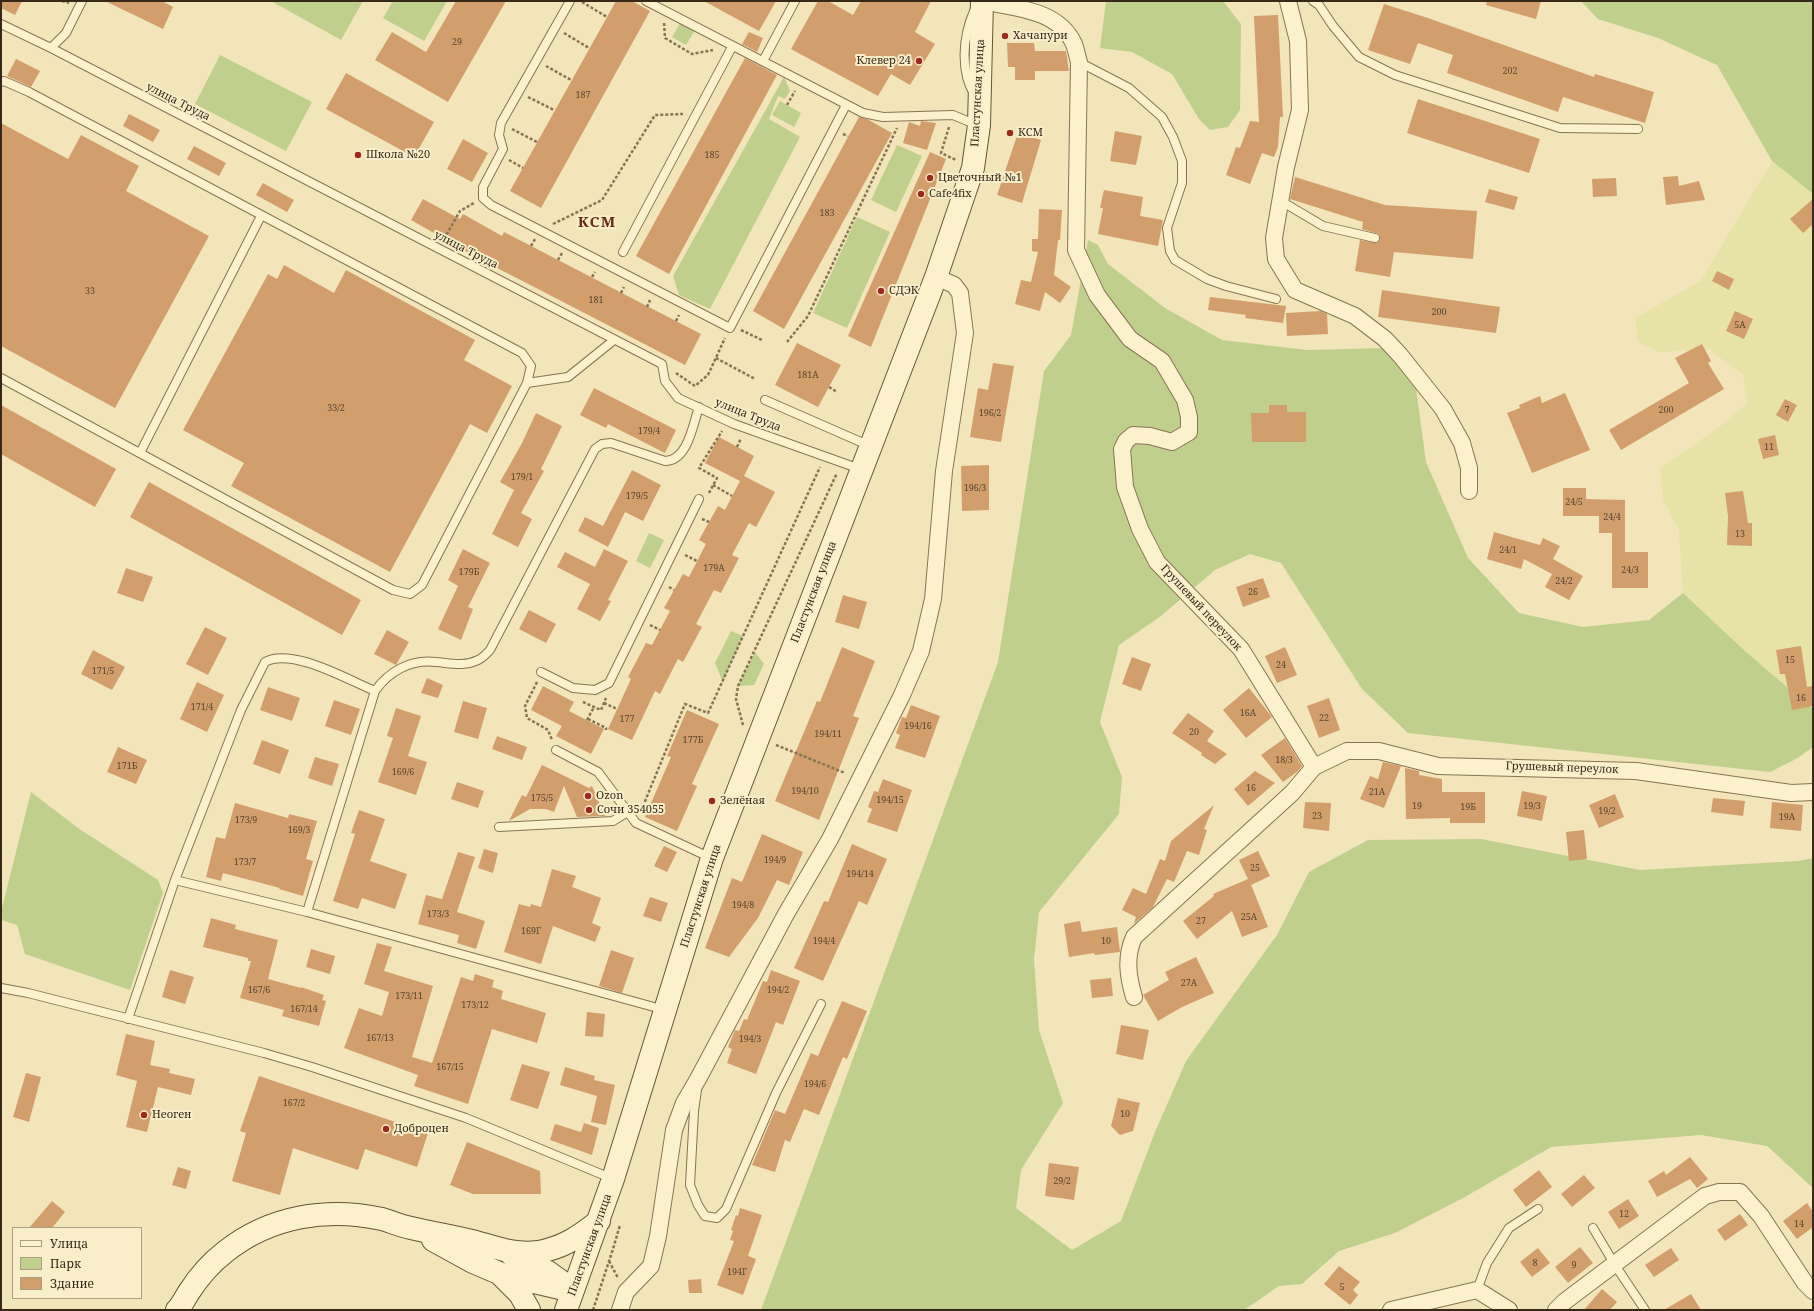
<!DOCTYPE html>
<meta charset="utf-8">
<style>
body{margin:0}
#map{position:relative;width:1814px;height:1311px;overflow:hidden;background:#f1e5b9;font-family:"Noto Serif",serif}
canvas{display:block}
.frame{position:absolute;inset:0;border:2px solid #362919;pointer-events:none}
.legend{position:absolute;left:12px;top:1227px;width:130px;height:72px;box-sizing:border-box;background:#f8eec9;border:1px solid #aa9f83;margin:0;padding:5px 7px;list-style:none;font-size:12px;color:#362919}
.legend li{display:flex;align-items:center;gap:8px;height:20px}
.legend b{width:20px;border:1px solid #aa9f83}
</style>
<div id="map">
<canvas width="1814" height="1311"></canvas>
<div class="frame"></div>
<ul class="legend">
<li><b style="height:5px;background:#fbf1cc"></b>Улица</li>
<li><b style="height:11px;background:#c1cf8d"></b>Парк</li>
<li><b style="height:11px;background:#d29f6c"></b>Здание</li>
</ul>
</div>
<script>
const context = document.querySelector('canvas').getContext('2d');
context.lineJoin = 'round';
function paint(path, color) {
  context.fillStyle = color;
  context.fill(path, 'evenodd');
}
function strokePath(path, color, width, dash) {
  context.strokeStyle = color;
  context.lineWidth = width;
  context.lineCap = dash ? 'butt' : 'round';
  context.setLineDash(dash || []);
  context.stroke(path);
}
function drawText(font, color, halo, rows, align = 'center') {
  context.font = font + ' "Noto Serif",serif';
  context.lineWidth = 4;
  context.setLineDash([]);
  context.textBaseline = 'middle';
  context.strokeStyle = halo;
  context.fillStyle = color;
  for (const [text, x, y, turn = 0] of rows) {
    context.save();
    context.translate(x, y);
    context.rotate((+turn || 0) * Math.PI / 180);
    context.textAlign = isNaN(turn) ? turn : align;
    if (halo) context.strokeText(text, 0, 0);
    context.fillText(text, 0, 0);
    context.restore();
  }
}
paint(new Path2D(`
 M1772,161L1813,194V709L1746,652L1683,593L1679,531L1663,499L1660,469L1722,425L1747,404L1743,374L1708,349L1660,352L1638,342L1635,318L1701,281Z`), '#e7e2a6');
paint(new Path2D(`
 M271,1H363L341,40Z
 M393,1H447L424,41L383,18Z
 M1106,1H1223L1241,24L1240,110L1228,127L1210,130L1199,119L1172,74L1132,52L1100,48Z
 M1581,1H1813V194L1772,161L1717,65L1658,38L1598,19Z
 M681,22L695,30L686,45L672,37Z
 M220,55L312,102L286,151L195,104Z
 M784,77L790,91L785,99L778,96L769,119L800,137L710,309L679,295L673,276Z
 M780,101L801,113L794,127L772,115Z
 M897,145L922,156L896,212L871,200Z
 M857,217L890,232L847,328L813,313Z
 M1088,240L1098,245L1108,264L1165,308L1222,340L1307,350L1386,348L1415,381L1426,462L1468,558L1519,613L1583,627L1649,620L1683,593L1746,652L1813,709V747L1796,759L1770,772L1408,733L1362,689L1281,563L1250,554L1215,570L1161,616L1119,645L1100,722L1122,777L1119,814L1039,912L1034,959L1039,1030L1063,1103L1021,1170L1016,1208L1072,1250L1121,1221L1155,1132L1186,1061L1277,935L1309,872L1368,840L1481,839L1640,870L1798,861L1813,858V1188L1767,1146L1701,1135L1551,1147L1465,1197L1395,1233L1339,1251L1302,1284L1279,1286L1244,1310H761L998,662L1044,371L1071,335Z
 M649,533L664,540L650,568L636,561Z
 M731,631L743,636L723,682L715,663Z
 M755,652L764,664L754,685L738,686Z
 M31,792L78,828L158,880L163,893L130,990L25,954L17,925L1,920V912Z`), '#c1cf8d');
paint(new Path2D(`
 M1,1H22L15,15L1,8Z
 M105,1H162L173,7L163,29Z
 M456,1H506L448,102L375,60L392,32L426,52Z
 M616,1H632L650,11L541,208L510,191Z
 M704,1H776L759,31Z
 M818,1H828L853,15L861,1H931L915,32L935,44L910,85L891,74L878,96L791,49Z
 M1487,1H1541L1536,19L1486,5Z
 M1384,4L1428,18L1594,77L1595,74L1654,92L1645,123L1563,97L1558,112L1447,73L1453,55L1418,43L1410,64L1368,50Z
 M1278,15L1283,117H1280L1278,147L1274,157L1262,153L1250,184L1226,175L1236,147L1240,148L1250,121L1259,122L1254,16Z
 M749,32L763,38L757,52L742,44Z
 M1007,43H1034L1035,51H1066L1069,71H1035V80H1015V67H1008Z
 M745,58L777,75L669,274L636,256Z
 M16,59L40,71L31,87L7,76Z
 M346,73L434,122L414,157L326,109Z
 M1418,99L1540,139L1529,173L1407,133Z
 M129,114L160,130L153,142L123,126Z
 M859,117L867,119L892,133L784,329L753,311Z
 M921,121L936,123L927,150L903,143L909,122L920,126Z
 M1,123L68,159L81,135L139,166L126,191L209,236L115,408L1,346Z
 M1115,131L1142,136L1136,165L1110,161Z
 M1018,133L1041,140L1022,203L997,195Z
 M463,139L488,153L472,182L447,169Z
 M194,146L226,163L219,176L187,159Z
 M930,152L946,159L871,347L848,336Z
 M1678,176L1679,186L1699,181L1705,200L1666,205L1663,177Z
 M1295,177L1385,205L1477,211L1473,259L1394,252L1390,277L1355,271L1360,240L1377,243L1380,239L1379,234L1362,229L1363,222L1290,199Z
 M1616,178L1617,196L1593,197L1592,179Z
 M263,183L294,200L287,212L256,195Z
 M1489,189L1518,197L1514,210L1485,202Z
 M1104,190L1143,197L1140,216L1163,220L1158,246L1098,234L1103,208H1100Z
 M423,199L460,219L463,214L502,236L504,232L701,334L685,365L476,257L411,220Z
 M1813,199V224L1803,233L1790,219Z
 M1039,209L1062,210L1060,240H1058L1054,275L1071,287L1060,303L1045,292L1040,311L1015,304L1021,280L1031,282L1038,252L1032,251V239H1038Z
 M284,265L334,293L346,270L475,340L464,360L512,386L487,433L470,424L390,572L231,486L244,463L183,430L268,274L277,279Z
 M1717,271L1734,279L1729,290L1712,281Z
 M1382,290L1500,307L1496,333L1378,317Z
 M1210,297L1286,306L1283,323L1245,318L1246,315L1208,310Z
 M1321,311L1327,314L1328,334L1287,336L1286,313Z
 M1735,311L1753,319L1744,339L1726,331Z
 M797,343L841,365L818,407L775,385Z
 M1702,344L1711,361L1708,363L1724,389L1621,450L1609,430L1689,383L1675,358Z
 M993,363L1014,366L1001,442L970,437L978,388L988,390Z
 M594,388L676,430L665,453L608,424L606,428L580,415Z
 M1565,393L1590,450L1532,473L1507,413L1520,408L1519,405L1540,396L1542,403Z
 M1785,399L1797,405L1788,422L1776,415Z
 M1,405L116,469L95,507L1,454Z
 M1269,405H1287V412H1306V442H1252L1251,413H1269Z
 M536,413L562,426L541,469L544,471L521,513L532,519L518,547L492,534L514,490L500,482L522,443Z
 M1775,435L1779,455L1763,459L1758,439Z
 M719,437L754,456L744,476L775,492L756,527L749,523L732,555L739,558L721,593L714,590L696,624L702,627L683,662L678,659L660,694L655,691L632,740L608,729L631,679L628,677L646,643L652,645L670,611L664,608L683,574L689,577L706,544L699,540L718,506L725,510L740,481L705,463Z
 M989,465V510L962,511L961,466Z
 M632,470L661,485L643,521L625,512L608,547L578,531L585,517L603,526Z
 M149,482L361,600L342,635L130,517Z
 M1563,488H1586V499L1625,500V552H1648V588H1612V533H1599V516H1563Z
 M1743,491L1748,523H1752V546L1727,545L1728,516L1725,493Z
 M1494,532L1540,545L1543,538L1560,546L1553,559L1583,576L1569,600L1545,587L1552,574L1524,559L1521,569L1487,559Z
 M463,549L490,563L468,607L473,609L461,640L438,629L458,586L448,580Z
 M604,549L628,561L608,600L611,601L600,621L577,609L590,584L557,567L565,552L595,567Z
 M126,568L153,577L143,602L117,593Z
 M1263,578L1270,597L1243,607L1236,587Z
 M843,595L867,602L859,629L835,622Z
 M529,610L556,624L546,643L519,629Z
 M205,627L227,638L208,675L186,664Z
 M387,630L409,642L396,665L374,654Z
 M1801,646L1807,687L1813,686V706L1792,710L1785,674H1780L1776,650Z
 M842,647L875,661L853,716L859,718L819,820L775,801L817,701L820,702Z
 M1285,647L1297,675L1277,683L1265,656Z
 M93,650L125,667L112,690L81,674Z
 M1132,657L1151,664L1141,691L1122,684Z
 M427,678L443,685L438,698L421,693Z
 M197,682L224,695L207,732L180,719Z
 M543,686L574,702L569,711L604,729L591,754L556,736L562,726L531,710Z
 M268,687L300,698L292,721L260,710Z
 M1249,688L1272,717L1246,738L1223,710Z
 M1329,698L1340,730L1319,738L1307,706Z
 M334,700L360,709L351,735L325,726Z
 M463,701L487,708L478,739L454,732Z
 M911,705L940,716L925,758L895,748L900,735L896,733L902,717L906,718Z
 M396,708L421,716L408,756L427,762L416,795L378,782L393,738L387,736Z
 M687,710L719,724L692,784L697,786L677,831L645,817L671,757L667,756Z
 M1188,713L1214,731L1207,741L1227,754L1215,764L1201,755L1202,753L1172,733Z
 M497,736L527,747L522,760L492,749Z
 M1285,738L1302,766L1297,772L1283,782L1261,755Z
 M262,740L289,750L280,774L253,764Z
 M118,747L147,760L136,784L107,772Z
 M315,757L339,764L332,786L308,778Z
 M1383,762L1401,766L1384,808L1360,799L1370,776L1378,779Z
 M542,765L589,788L592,786L605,816L577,817L564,786L554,812L546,809H530L509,821L522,795L526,797Z
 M1405,768L1419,771V775L1442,779V792H1485V823H1450V818L1406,819Z
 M1255,771L1275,783L1248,806L1234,789Z
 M883,779L912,790L897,832L867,822L872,809L868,807L874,791L878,792Z
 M457,782L484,791L478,808L451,799Z
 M1522,791L1547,796L1542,821L1517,816Z
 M1615,794L1624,817L1599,828L1589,805Z
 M1713,798L1745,801L1743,816L1711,812Z
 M1305,802L1331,803L1329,831L1303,828Z
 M1772,802L1803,805L1801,831L1770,828Z
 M235,803L288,818L289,814L317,821L306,859L313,861L303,896L279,889L280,888L223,873L221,881L206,877L216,837L225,839Z
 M1214,805L1204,829L1207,830L1199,855L1187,851L1174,882L1167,879L1153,907L1135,923H1134L1136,917L1122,910L1133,888L1146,894L1160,859L1165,861L1171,841Z
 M359,810L385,819L370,861L407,874L395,909L362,898L358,909L333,901L355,834L351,833Z
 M1584,830L1587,859L1569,861L1566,832Z
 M762,834L803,852L789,885L777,880L758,918L729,957L705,948L732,878L742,882Z
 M852,844L887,859L867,905L859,901L823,981L794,968L824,901L828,902Z
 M664,846L677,852L667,872L654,866Z
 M484,849L498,853L493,873L478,868Z
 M1258,851L1270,876L1251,885L1250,882L1268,927L1242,937L1232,911L1197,939L1183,921L1214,896L1213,894L1248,879L1239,860Z
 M458,852L475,857L457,912L485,921L476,949L457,943L459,935L418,924L426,895L442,899Z
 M552,869L576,876L572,887L601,898L592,923L601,927L595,942L553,926L541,964L504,952L519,904L530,907L531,904L541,907Z
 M650,897L668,903L661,922L643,916Z
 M211,918L236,925L235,929L278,940L268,979L301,988V987L324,995L322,1000L326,1001L319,1026L282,1016L284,1010L240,998L251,961H248V958L203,947Z
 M1080,921L1082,932L1117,927L1120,952L1095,955L1094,953L1069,957L1064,924Z
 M377,943L392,947L384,971L433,986L412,1057L432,1063L461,977L473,981L475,974L494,980L492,987L503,991L501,999L546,1013L537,1043L492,1029L468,1104L414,1086L418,1075L344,1048L359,1008L382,1016L389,992L364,984Z
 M311,949L335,956L330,974L306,967Z
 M611,950L634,958L622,993L599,986Z
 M1196,957L1214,993L1182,1007L1158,1021L1143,995L1169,980L1165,972Z
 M170,970L194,977L185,1004L162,997Z
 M771,970L800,981L783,1025L776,1022L756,1074L727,1063L732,1049L728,1047L735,1030L739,1031L744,1019L747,1020L763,981L767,982Z
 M1111,978L1113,996L1092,998L1090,980Z
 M842,1001L867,1011L847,1059L843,1057L819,1115L804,1109L790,1142L785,1140L775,1172L752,1165L775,1110L785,1114L811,1053L818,1056Z
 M587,1012L605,1014L603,1037L585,1036Z
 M1121,1025L1149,1030L1143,1060L1116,1054Z
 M126,1034L155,1041L150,1065L170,1069L169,1073L195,1079L191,1095L158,1087L147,1132L126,1127L137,1081L116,1075Z
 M522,1064L550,1072L538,1109L510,1100Z
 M565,1067L595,1076L594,1080L615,1085L606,1125L591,1122L597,1096L560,1085Z
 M26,1073L41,1077L29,1122L13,1117Z
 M259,1076L428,1133L417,1167L365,1149L358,1170L293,1148L280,1195L232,1181L246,1133L240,1131Z
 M1118,1098L1140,1103L1133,1131L1120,1135L1111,1126Z
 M584,1123L599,1128L592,1155L550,1140L555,1124L581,1132Z
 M467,1142L540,1171L541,1194H473L450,1185Z
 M1690,1157L1708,1179L1697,1188L1690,1179L1657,1197L1648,1181L1664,1171L1666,1175Z
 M1049,1163L1079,1167L1074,1200L1045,1196Z
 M178,1167L191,1171L186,1189L172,1185Z
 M1539,1170L1552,1187L1526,1207L1513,1190Z
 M1584,1175L1595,1188L1572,1207L1561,1194Z
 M1628,1199L1639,1216L1619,1229L1608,1212Z
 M52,1201L65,1212L52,1228H29Z
 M1807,1203L1813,1212V1227L1797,1239L1783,1221Z
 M740,1208L762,1215L748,1256L756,1259L743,1295L717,1285L734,1241L730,1240L733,1231L731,1230L736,1215L738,1216Z
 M1740,1214L1748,1225L1725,1241L1717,1230Z
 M1580,1247L1593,1263L1568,1283L1555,1267Z
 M1538,1248L1550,1263L1532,1277L1520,1262Z
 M1671,1248L1679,1260L1654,1277L1645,1265Z
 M1339,1266L1360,1282L1353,1290L1358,1295L1350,1305L1324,1284Z
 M701,1279L702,1293H689L688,1280Z
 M1602,1289L1617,1302L1610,1310H1584Z
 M1691,1294L1701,1310H1664Z`), '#d29f6c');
const lane = new Path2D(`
 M570,1L501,123L499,135L503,149L483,187V198L491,205L730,328L846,105
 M646,1L863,113L883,117L953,115L977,125
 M1313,1L1319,5L1333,26L1359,57L1395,75L1560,128L1638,129
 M1,24L51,48L66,33L82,1
 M51,48L662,364L665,381L678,398L734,424L860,469
 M763,61L795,1
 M1079,62L1129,88L1162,117L1173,137L1182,161V183L1167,228L1170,251L1175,260L1207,279L1226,286L1276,299
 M1,82L4,81L29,92L522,353L531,366L527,383L422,585L410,594L393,590L1,378
 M974,94C960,71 963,36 974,11
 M1281,201L1323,226L1375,238
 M623,252L732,47
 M527,383L568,377L614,340
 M765,400L870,446
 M140,453L261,216
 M541,672L573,688L595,690L609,683L699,499
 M556,750L598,772L636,823L711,858
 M499,827L613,821L629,811
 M175,880L307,912L665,1010
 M307,912L375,691C389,671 411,659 436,662C450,663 464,667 478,660C483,658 487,653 490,650L595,449L602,444L611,443L665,461C688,461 693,424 699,407
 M1,988L28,993L264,1053L312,1067L466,1118L613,1179
 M128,1019L175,880L241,710L265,662C292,647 348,680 375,691
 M697,1090L694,1111L690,1185L698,1205L705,1216L717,1218L726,1209L776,1093L821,1004
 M1593,1228L1615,1265L1645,1310
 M1477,1290L1487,1263L1509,1228L1538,1209`);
const street = new Path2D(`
 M982,1C1014,8 1058,9 1074,44C1076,49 1077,56 1079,62L1076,250L1097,295L1130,339L1162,361L1185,400L1189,417V432L1172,442L1150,436L1133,435L1126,441L1122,449L1125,487L1140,529L1157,562L1241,649L1314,767
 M1288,1L1298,41L1300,110L1286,167L1274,238L1276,259L1295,290L1355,316L1385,339L1400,355L1443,409L1462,443L1469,468V491
 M1134,997C1128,977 1125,957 1134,937L1292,793L1314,767L1347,751H1379L1438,766L1636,771L1791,793L1813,792
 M620,1310L626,1292L651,1266L658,1236L674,1130L684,1103L698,1079L786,914L830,839L902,695L921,651L933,599L944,471L965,333L960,293L954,285L936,277
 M1391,1310L1477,1290L1509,1310
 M1556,1310L1564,1302L1705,1196L1719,1192H1740L1761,1216L1805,1283L1813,1291`);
const secondary = new Path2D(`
 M433,1240L473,1262L499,1273L520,1294L529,1310
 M512,1255L548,1272L573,1290
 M500,1274L564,1289
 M177,1310C182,1305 185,1298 189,1292C198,1278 212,1262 225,1252C270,1216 327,1207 382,1219C392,1222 401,1226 411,1228C433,1233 455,1237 476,1242C498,1248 514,1255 538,1252C563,1248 580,1236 599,1221
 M566,1310L613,1179L712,858L936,277L973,168L979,125L982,1`);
strokePath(lane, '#887453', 10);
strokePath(street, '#887453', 18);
strokePath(secondary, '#695437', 24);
strokePath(new Path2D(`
 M62,1L69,3
 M582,2L607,17
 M664,23L665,38L692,54L713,50
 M564,33L589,48
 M546,66L571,80
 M528,97L554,110
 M787,105L795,91
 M949,127L941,153L956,160
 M512,129L537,142
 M843,134L848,136
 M509,160L523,168
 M553,224L602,200L655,115L683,114
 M444,239L460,211L474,203
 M531,246L535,239
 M558,260L562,253
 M592,277L595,272
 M621,293L624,287
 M647,307L650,300
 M676,321L679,315
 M741,330L762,340
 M787,342L808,316L897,128
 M716,358L755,379
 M676,373L695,386L708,375L725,338
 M829,387L837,392
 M737,447L741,438
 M713,485L732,496
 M709,493L717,478L699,468L722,431
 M702,519L709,522
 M685,555L697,561
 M669,587L674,590
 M650,625L660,630
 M537,682L525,706L527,718L548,730L552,740
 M583,702L601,710L606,698
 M604,703L617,709
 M588,719L606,728V730
 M587,720L594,707
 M743,725L736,699L738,686L837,473
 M776,745L845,773
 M641,811L685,704L708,713L820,467
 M609,1261L618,1278
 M593,1310L613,1249L620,1225`), '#887453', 2.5, [3, 2]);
strokePath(lane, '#fbf1cc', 8);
strokePath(street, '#fbf1cc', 16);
strokePath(secondary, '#fbf1cc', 22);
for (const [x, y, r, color] of [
 [1005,36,4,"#9b291f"],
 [919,61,4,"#9b291f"],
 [1010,133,4,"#9b291f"],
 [358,155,4,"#9b291f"],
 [930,178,4,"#9b291f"],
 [921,194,4,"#9b291f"],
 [881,291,4,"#9b291f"],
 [588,796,4,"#9b291f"],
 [712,801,4,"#9b291f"],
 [589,810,4,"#9b291f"],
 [144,1115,4,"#9b291f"],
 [386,1129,4,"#9b291f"]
]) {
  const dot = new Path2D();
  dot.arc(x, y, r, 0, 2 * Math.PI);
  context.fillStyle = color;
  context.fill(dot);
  strokePath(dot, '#f8eec9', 1.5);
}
drawText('9px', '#5d462e', null, [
 ["29",457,42],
 ["202",1510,71],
 ["187",583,95],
 ["185",712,155],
 ["183",827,213],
 ["33",90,291],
 ["181",596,300],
 ["200",1439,312],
 ["5А",1740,325],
 ["181А",808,375],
 ["33/2",336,408],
 ["200",1666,410],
 ["7",1787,410],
 ["196/2",990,413],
 ["179/4",649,431],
 ["11",1769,447],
 ["179/1",522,477],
 ["196/3",975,488],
 ["179/5",637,496],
 ["24/5",1574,502],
 ["24/4",1612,517],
 ["13",1740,534],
 ["24/1",1508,550],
 ["179А",714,568],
 ["24/3",1630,570],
 ["179Б",469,572],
 ["24/2",1564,581],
 ["26",1253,592],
 ["15",1790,660],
 ["24",1281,665],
 ["171/5",103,671],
 ["16",1801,698],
 ["171/4",202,707],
 ["16А",1248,713],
 ["22",1324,718],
 ["177",627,719],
 ["194/16",918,726],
 ["20",1194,732],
 ["194/11",828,734],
 ["177Б",693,740],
 ["18/3",1284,760],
 ["171Б",127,766],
 ["169/6",403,772],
 ["16",1251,788],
 ["194/10",805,791],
 ["21А",1377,792],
 ["175/5",542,798],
 ["194/15",890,800],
 ["19",1417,806],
 ["19/3",1532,806],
 ["19Б",1468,807],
 ["19/2",1607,811],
 ["23",1317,816],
 ["19А",1787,817],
 ["173/9",246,820],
 ["169/3",299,830],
 ["194/9",775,860],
 ["173/7",245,862],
 ["25",1255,868],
 ["194/14",860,874],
 ["194/8",743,905],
 ["173/3",438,914],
 ["25А",1249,917],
 ["27",1201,921],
 ["169Г",531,931],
 ["194/4",824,941],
 ["10",1106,941],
 ["27А",1189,983],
 ["167/6",259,990],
 ["194/2",778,990],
 ["173/11",409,996],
 ["173/12",475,1005],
 ["167/14",304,1009],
 ["167/13",380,1038],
 ["194/3",750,1039],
 ["167/15",450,1067],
 ["194/6",815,1084],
 ["167/2",294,1103],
 ["10",1125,1114],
 ["29/2",1062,1181],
 ["12",1624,1214],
 ["14",1799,1224],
 ["8",1535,1263],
 ["9",1574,1265],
 ["194Г",737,1272],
 ["5",1342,1287]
]);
drawText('11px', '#362919', '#f8eec9', [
 ["Хачапури",1013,36],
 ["Клевер 24",911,61,"right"],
 ["КСМ",1018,133],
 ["Школа №20",366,155],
 ["Цветочный №1",938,178],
 ["Cafe4fix",929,194],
 ["СДЭК",889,291],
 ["Ozon",596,796],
 ["Зелёная",720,801],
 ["Сочи 354055",597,810],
 ["Неоген",152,1115],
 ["Доброцен",394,1129]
], 'left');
drawText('11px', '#362919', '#f8eec9', [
 ["Пластунская улица",978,93,-87],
 ["улица Труда",178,102,27],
 ["улица Труда",466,250,27],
 ["улица Труда",748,415,22],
 ["Пластунская улица",814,592,-69],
 ["Грушевый переулок",1201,608,47],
 ["Грушевый переулок",1562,768,2],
 ["Пластунская улица",701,896,-72],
 ["Пластунская улица",590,1245,-70]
]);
context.letterSpacing = '1px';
drawText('bold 15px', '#652d16', '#f8eec9', [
 ["КСМ",597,223]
]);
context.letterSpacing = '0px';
</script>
